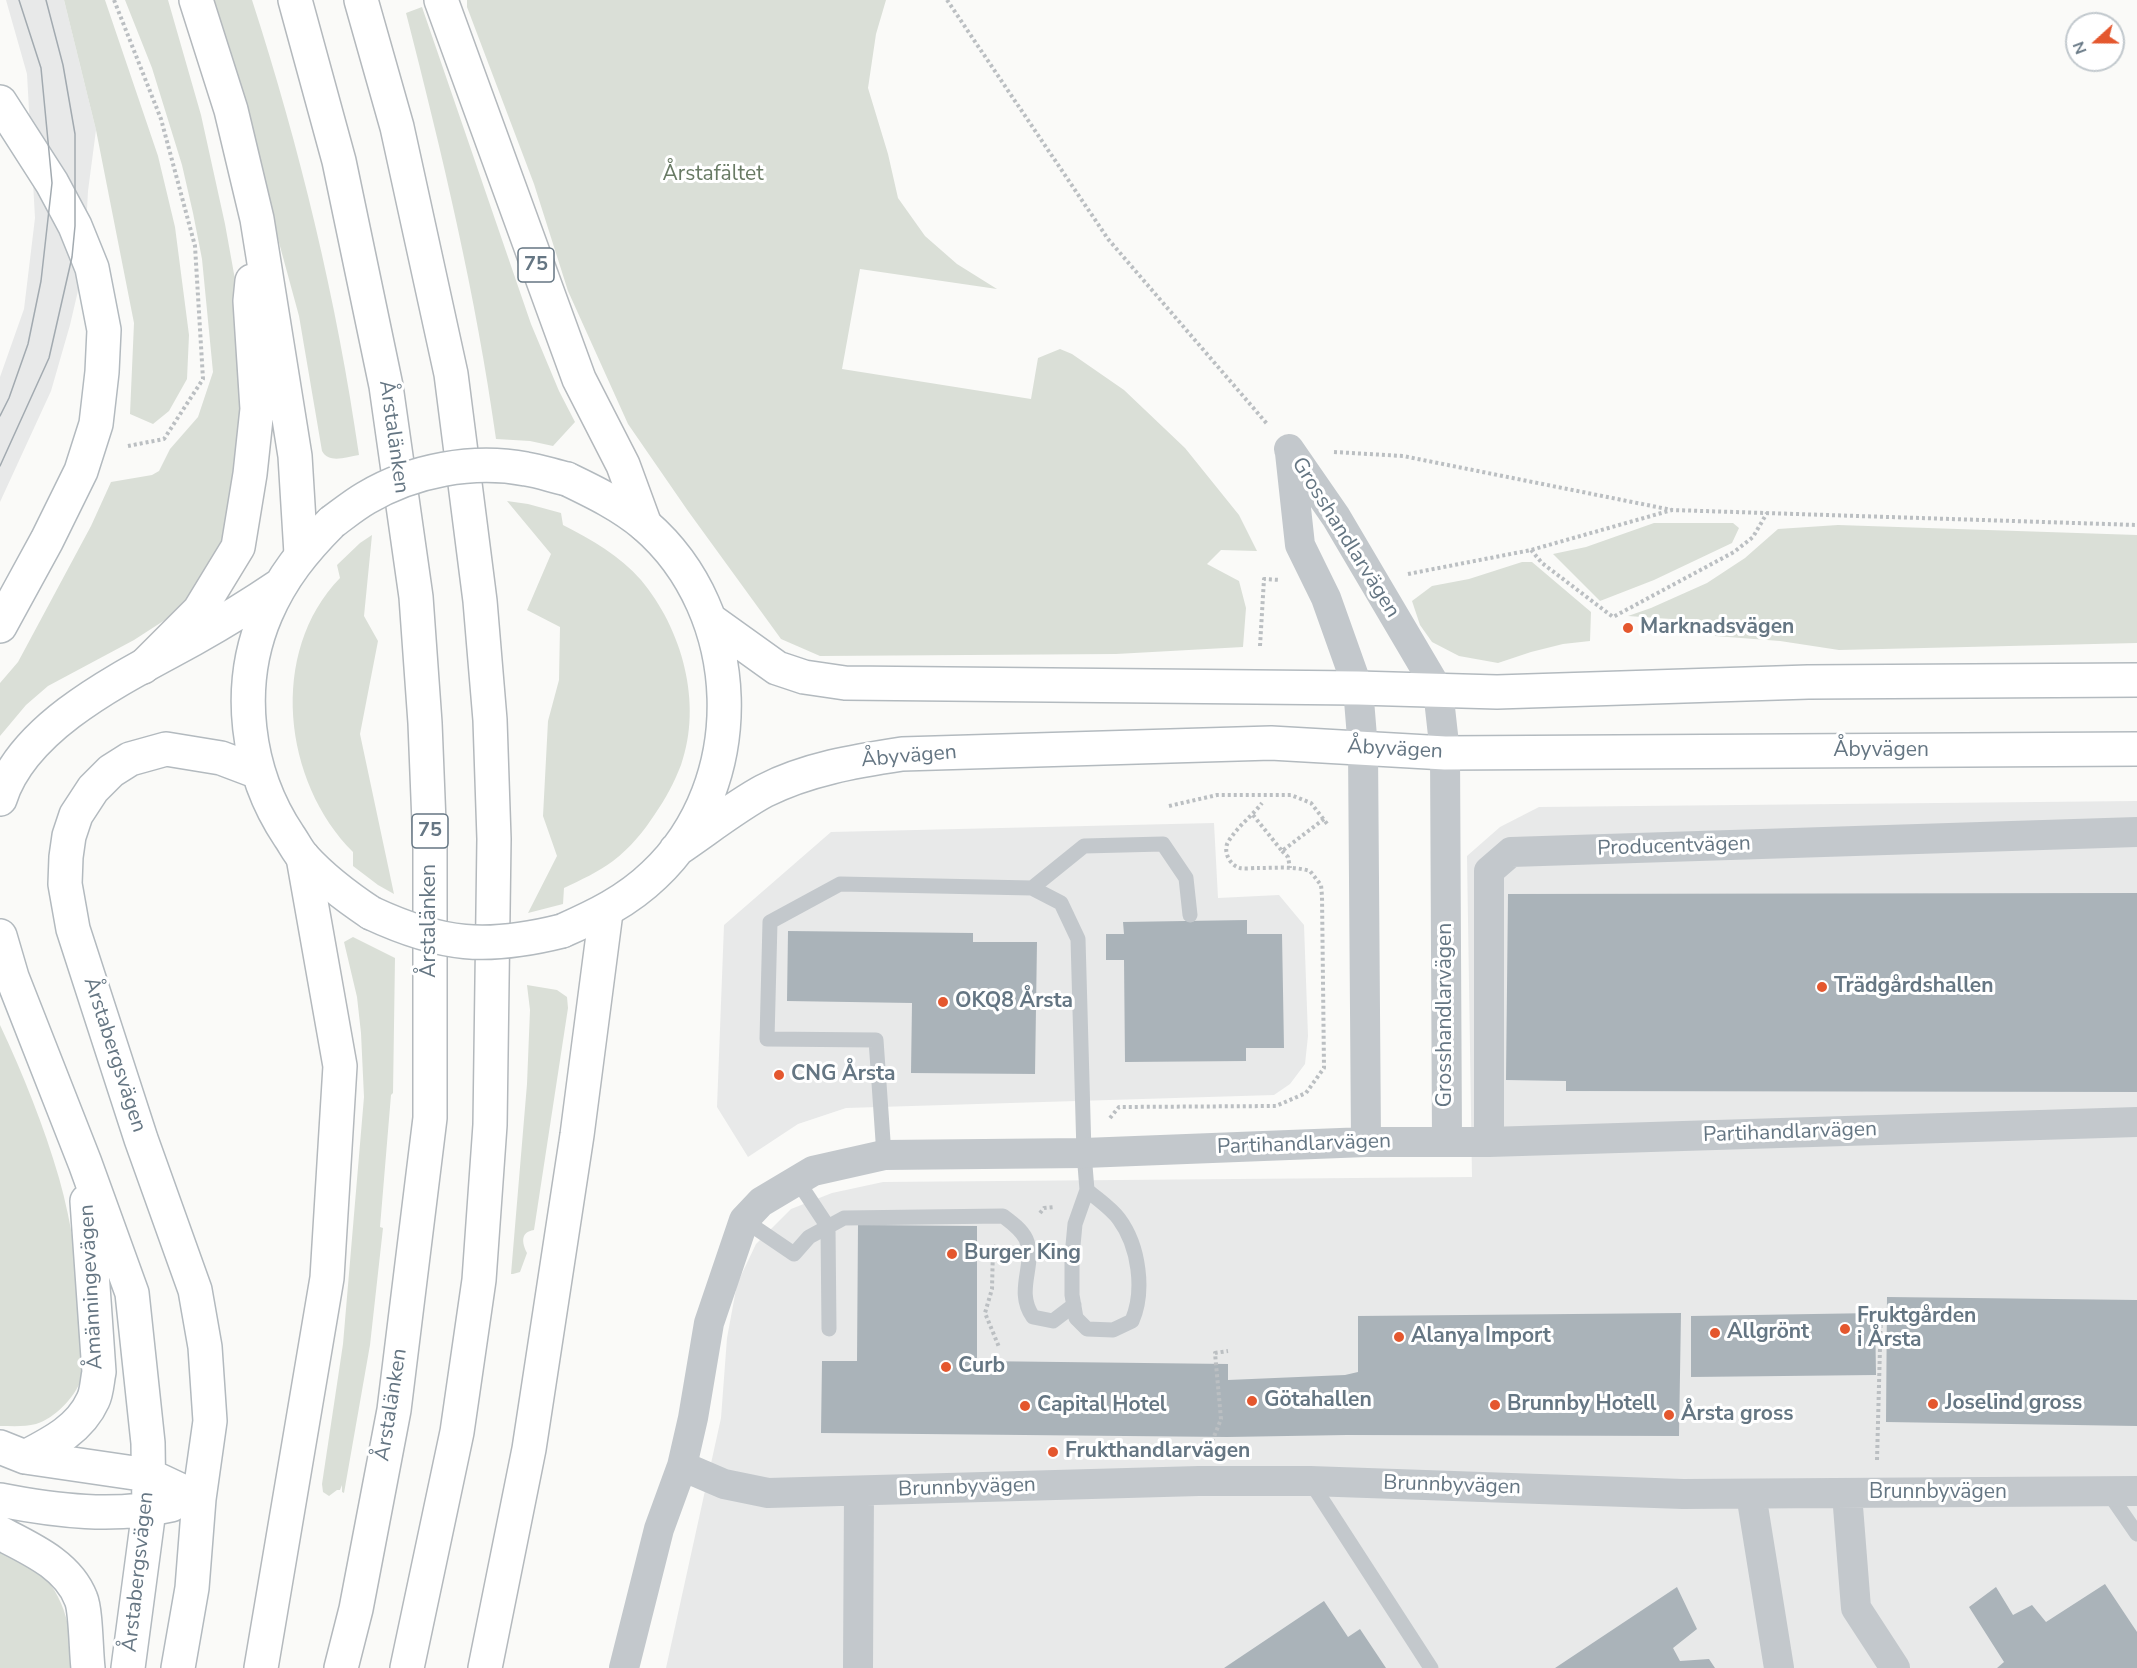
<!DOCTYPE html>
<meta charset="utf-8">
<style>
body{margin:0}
#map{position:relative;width:2137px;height:1668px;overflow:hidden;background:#fafaf8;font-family:"Nunito Sans",sans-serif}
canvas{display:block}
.north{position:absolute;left:2065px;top:12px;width:60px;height:60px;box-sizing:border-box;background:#fff;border:2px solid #c1c8cd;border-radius:50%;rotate:249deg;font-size:16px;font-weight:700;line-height:24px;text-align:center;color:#657683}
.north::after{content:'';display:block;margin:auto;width:21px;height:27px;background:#e4572e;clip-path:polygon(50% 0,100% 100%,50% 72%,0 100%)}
</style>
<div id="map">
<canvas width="2137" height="1668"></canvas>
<div class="north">N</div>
</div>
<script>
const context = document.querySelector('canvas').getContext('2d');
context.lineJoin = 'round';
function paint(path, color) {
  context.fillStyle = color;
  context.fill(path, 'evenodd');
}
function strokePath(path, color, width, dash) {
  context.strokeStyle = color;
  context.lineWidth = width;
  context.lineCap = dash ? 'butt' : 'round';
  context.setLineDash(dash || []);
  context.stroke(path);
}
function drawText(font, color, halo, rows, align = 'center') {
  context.font = font + ' "Nunito Sans",sans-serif';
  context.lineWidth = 6;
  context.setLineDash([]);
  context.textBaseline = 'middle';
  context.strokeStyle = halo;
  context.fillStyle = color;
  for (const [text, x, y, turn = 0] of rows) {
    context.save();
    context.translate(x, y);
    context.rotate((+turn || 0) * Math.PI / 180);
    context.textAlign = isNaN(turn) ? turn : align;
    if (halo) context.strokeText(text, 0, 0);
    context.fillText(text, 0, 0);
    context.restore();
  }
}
paint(new Path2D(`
 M6,0H64L96,130L88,191L84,265L70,325L51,391L0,502V377L24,309L35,218L27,74Z
 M2137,801V1668H666L721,1418L727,1338L737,1284L756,1244L791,1209L832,1193L883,1182L1472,1177L1467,856L1500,827L1539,807Z
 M1214,823L1218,898L1279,895L1304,925L1308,1036L1305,1064L1290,1084L1274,1095L846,1108L798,1124L748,1157L717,1107L724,925L831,832Z`), '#e8e9e9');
paint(new Path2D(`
 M64,0H105L158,156L175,227L189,335L187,379L169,411L153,424L130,414L134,323L96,130Z
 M125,0H168L201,115L225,224L238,296L246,360L233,522L194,596L168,618L134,640L48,686L26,705L0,736V683L18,662L91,526L111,482L152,475L159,471L170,449L198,417L213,372L202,259L193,213L182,165L152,68Z
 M213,0H252C300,148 337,301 359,455C346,457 329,464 322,451L299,316Z
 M467,0H886L876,34L868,88L888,154L898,198L925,236L957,264L997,289L860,269L842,369L1031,399L1038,358L1060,349L1072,354L1124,390L1185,448L1239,515L1257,551L1221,550L1207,564L1239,581L1246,608L1243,647L1116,654L820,656L781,639L688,511L628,424L568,291L534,184L467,7Z
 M422,7L531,324L559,391L575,422L553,446L530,441L496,439C476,295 442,153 406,13Z
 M507,501L528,504L561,513L563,525C591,539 620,556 641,580C682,629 703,703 681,765C674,783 666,798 655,814C644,831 630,848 613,861C598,872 581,880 564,888L563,904L528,913L557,856L543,816L548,721L559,680L560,627L527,610L551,554Z
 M1654,523H1733L1739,528L1732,543L1654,580L1600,601L1553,554L1586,547Z
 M1838,525L2137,535V643L1839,650L1780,641L1715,636L1714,622L1628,616L1651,608L1707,583L1745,558L1778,529Z
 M372,535L364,616L378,641L360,734L394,894L378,885L353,866V852C283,782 268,652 340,578L337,565L360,543Z
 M1522,562H1532L1591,612L1590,641L1563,644L1531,652L1498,663L1459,656L1432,642L1420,625L1412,601L1432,586L1469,579Z
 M353,937L395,958L393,1093L391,1095L380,1227L383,1228L370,1345L344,1493L342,1492V1485L340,1490H337L329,1496L323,1492L322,1484L343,1344L364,1097L361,1033L357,997L344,942Z
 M527,985L557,990L567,997L568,1008L534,1230C520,1232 522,1243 527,1253L520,1272L513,1274H511L527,1084L530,1010Z
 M0,1025C23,1074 44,1126 59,1178C72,1223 79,1275 83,1322C84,1341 89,1362 81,1380C74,1398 55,1418 36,1424C25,1427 12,1426 0,1426Z
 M0,1551C12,1558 26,1564 38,1572C65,1592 73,1637 73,1668H0Z`), '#dadfd7');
paint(new Path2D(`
 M2137,893V1092L1566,1091V1081L1506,1080L1508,894Z
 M1247,920V934H1282L1284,1048H1246V1061L1125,1062L1124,960H1106V934H1124L1123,922Z
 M788,931L973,933V942H1037L1035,1074L911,1073L912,1003L787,1001Z
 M858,1225L977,1226V1361L1228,1364V1380L1345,1375L1358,1372V1316L1681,1313L1679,1436L1347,1435L1227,1437L821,1433L822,1361H857Z
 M1887,1297L2137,1300V1426L1886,1422Z
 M1875,1313L1876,1375L1691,1377V1316Z
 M2105,1584L2137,1632V1668H1997L2004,1662L1969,1607L1996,1587L2013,1615L2032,1605L2046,1622Z
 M1677,1587L1697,1629L1673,1648L1680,1661L1709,1659L1715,1668H1555Z
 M1324,1601L1348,1637L1360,1629L1386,1668H1224Z`), '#aab3b9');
const secondary = new Path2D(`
 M0,102L52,183L75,226L92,268L104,330L102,372L96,424L81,471L47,540L0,626
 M332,522C304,550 282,577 266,614C235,686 246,772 289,836C294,843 298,852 304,858C324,880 347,897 371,913
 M710,620L777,668L804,677L845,683L1358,688L1497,692L1808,682L2137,680
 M0,799C24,723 128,675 193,639C223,622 251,605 279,586
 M676,850C703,832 736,806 764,791C807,769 856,761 902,754L1271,743L1445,753L2137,749
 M562,931C596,916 627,901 654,875C752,783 746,612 645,525C621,505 594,492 567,479
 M0,936L12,977L85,1163L132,1293L148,1443L149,1510L128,1668
 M0,1447L25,1457L148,1475L199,1499
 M25,1457C52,1443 80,1429 93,1400C97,1392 97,1381 99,1372L87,1201
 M0,1500C56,1511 115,1518 171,1505
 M0,1533C31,1549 68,1565 81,1599C86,1611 86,1652 88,1668
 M178,1668L192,1588L199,1499L210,1421L205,1347L195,1290L141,1139L73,929L65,884L66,857L69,836L76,815L93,789L111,771L130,759L166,749L221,758L258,772`);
const highway = new Path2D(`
 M196,0L231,110L257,219L295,456L301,554
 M295,0L339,161L386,386L416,597L425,723L430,848V1118L394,1410L356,1609L341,1668
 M361,0L397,127L451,374L480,601L490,720L494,839L490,1125L479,1280L457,1432L407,1668
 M441,0L579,379L623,465L645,525
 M143,667L199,611L238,547L250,474L257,409L250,301L252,281
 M261,1668L327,1278L340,1066L303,857
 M485,1668L529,1449L577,1135L606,912`);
strokePath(secondary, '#b3babf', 36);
strokePath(highway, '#b4b9bd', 36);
strokePath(new Path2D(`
 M114,0L161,119L195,246L203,379L164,439L128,446
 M947,0L1108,239L1268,425
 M1334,452L1403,456L1672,510
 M1531,550L1542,563L1613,617L1734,552L1753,537L1767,513
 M1408,574L1531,550L1672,510L2137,525
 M1260,646L1264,579L1280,580
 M1169,806L1217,795H1291L1311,803L1328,825
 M1253,815L1282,851L1324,819
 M1282,851L1288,857L1290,868
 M1110,1118L1119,1107L1276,1106L1306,1093L1324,1068L1322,896L1321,885L1310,871C1293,866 1275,868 1258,868C1253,868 1245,869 1240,868C1229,865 1223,851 1228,842C1237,827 1252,816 1262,803
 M1040,1213L1044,1208L1054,1207
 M996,1246L993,1248L992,1289L985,1313L999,1347
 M1210,1447L1221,1419L1215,1353L1228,1351
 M1877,1460L1881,1310`), '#bbbfc2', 4, [3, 3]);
strokePath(new Path2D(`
 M1032,888L1084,846L1163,844L1186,878L1190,915
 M884,1155L876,1040L767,1039L770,922L840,884L1032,888L1061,903L1078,939L1084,1153L1087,1190L1075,1224L1072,1256V1295L1076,1318L1087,1329L1113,1330L1132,1321C1145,1291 1139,1246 1119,1219C1111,1208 1097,1199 1087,1190
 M797,1180L828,1227L829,1329
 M744,1220L794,1254L809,1237L844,1218L1003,1216C1011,1222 1021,1229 1026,1239C1037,1264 1014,1290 1033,1317L1053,1321L1074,1305
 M1310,1481L1431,1668
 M2108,1492L2137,1534`), '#c3c8cc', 15);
strokePath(new Path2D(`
 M1289,449L1336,517L1438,690L1445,753L1447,1142
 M1290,453L1300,545L1326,598L1358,688L1363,749L1366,1142
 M1489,1142V871L1511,852L2137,832
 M682,1466L724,1484L768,1493L1199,1481H1310L1683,1494L2137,1491
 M1751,1494L1779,1668
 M1847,1494L1856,1608L1895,1668
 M624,1668L659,1529L682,1466L693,1418L709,1323L744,1220L761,1202L813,1171L884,1155L1084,1153L1366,1142H1489L2137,1122
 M858,1668L859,1492`), '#c3c8cc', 30);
strokePath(secondary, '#fff', 33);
strokePath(highway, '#fff', 33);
strokePath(new Path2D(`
 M0,416L9,398L28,344L41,281L52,183L41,68L19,0
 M0,466L49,358L72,257L75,226V134L63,65L46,0`), '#a2aab0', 1.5);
const secondaryBridge = new Path2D(`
 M332,522C343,514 354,505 366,498C413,470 473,459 526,469C540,471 553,476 567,479
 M371,913C442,946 486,950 562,931`);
strokePath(secondaryBridge, '#b3babf', 36, []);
strokePath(secondaryBridge, '#fff', 33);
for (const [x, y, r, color] of [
 [1628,628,6,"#e4572e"],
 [1822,987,6,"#e4572e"],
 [943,1002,6,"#e4572e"],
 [779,1075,6,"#e4572e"],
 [952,1254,6,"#e4572e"],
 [1845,1329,6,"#e4572e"],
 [1715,1333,6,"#e4572e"],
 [1399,1337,6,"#e4572e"],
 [946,1367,6,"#e4572e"],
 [1252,1401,6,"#e4572e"],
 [1933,1404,6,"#e4572e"],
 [1495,1405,6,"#e4572e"],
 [1025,1406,6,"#e4572e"],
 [1669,1415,6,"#e4572e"],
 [1053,1452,6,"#e4572e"]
]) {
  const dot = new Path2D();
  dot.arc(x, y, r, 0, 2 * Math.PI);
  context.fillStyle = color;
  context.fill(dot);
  strokePath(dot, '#fff', 2);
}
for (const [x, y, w] of [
 [536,265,36],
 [430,831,36]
]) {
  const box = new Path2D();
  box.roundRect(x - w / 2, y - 17, w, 34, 4.5);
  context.fillStyle = '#fff';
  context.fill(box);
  strokePath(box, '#657683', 1.5);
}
drawText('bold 20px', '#657683', null, [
 ["75",536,265],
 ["75",430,831]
]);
drawText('21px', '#687a64', '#fff', [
 ["Årstafältet",713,175]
]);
drawText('21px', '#657683', '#fff', [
 ["Årstalänken",393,437,82],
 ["Grosshandlarvägen",1345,538,58],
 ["Åbyvägen",1395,750,3],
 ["Åbyvägen",1881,751],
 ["Åbyvägen",909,757,-5],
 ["Producentvägen",1674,847,-2],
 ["Årstalänken",430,921,-90],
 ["Grosshandlarvägen",1446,1015,-90],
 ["Årstabergsvägen",114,1055,72],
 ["Partihandlarvägen",1790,1133,-2],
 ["Partihandlarvägen",1304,1145,-2],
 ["Åmänningevägen",92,1287,-93],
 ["Årstalänken",392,1405,-81],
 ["Brunnbyvägen",1452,1486,2],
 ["Brunnbyvägen",967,1488,-2],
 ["Brunnbyvägen",1938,1493],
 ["Årstabergsvägen",139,1572,-84]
]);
drawText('bold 21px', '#657683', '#fff', [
 ["Marknadsvägen",1640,628],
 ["Trädgårdshallen",1834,987],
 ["OKQ8 Årsta",955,1002],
 ["CNG Årsta",791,1075],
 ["Burger King",964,1254],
 ["Fruktgården",1857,1317],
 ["i Årsta",1857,1341],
 ["Allgrönt",1727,1333],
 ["Alanya Import",1411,1337],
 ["Curb",958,1367],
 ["Götahallen",1264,1401],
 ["Joselind gross",1945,1404],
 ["Brunnby Hotell",1507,1405],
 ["Capital Hotel",1037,1406],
 ["Årsta gross",1681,1415],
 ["Frukthandlarvägen",1065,1452]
], 'left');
</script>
